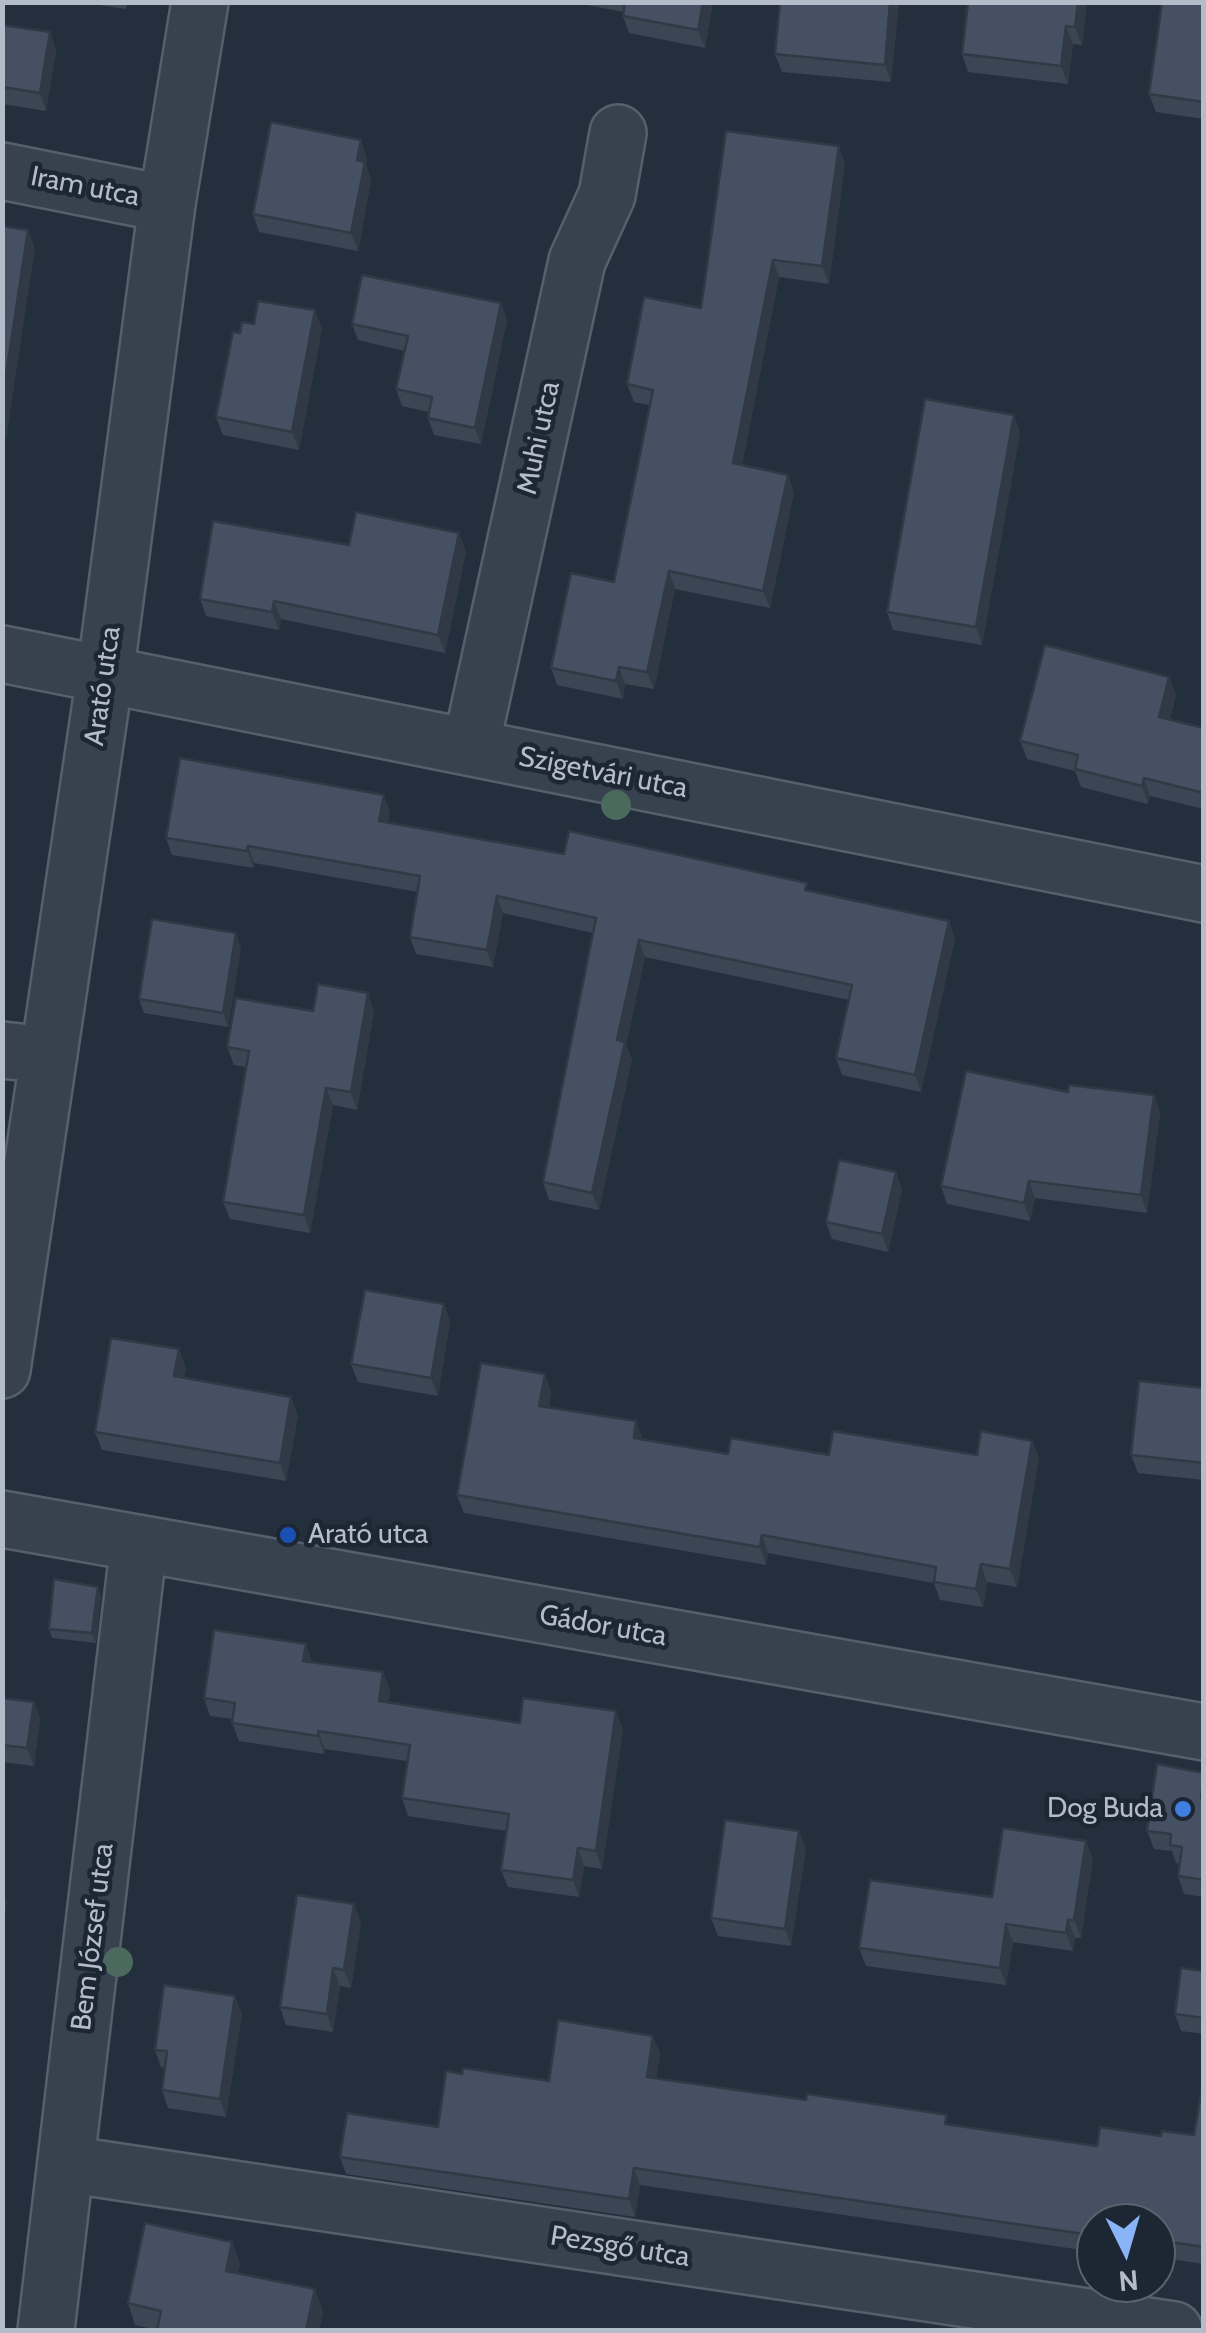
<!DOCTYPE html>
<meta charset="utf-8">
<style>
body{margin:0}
#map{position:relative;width:1206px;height:2333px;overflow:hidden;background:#242f3e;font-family:Cabin,sans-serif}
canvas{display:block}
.frame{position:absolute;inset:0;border:5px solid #b4bcc9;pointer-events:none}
.north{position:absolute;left:1076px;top:2203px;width:100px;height:100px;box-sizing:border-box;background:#1d2633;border:2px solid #59626f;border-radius:50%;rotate:175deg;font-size:28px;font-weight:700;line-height:40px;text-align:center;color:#b4bcc9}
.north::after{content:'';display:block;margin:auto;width:35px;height:45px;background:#8ab4f8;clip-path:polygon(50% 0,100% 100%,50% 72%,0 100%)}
</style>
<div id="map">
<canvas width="1206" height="2333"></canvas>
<div class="frame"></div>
<div class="north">N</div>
</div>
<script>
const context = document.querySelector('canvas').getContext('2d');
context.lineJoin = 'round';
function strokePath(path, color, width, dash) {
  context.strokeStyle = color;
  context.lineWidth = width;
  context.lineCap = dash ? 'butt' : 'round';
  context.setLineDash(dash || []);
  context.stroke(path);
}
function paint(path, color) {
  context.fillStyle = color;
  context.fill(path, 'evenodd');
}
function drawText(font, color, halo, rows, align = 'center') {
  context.font = font + ' Cabin,sans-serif';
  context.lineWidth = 9;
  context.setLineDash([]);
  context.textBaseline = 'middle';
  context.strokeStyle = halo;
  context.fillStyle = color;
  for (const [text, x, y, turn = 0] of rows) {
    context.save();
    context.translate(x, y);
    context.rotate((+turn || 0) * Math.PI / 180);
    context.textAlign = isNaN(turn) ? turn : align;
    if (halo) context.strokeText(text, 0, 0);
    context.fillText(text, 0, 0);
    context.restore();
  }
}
const minor = new Path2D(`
 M2,171L167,204
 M2,654L1204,894
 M471,746L577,261L607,195L618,133
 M2,1050L49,1055
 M2,1370L105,676L167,204L200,2
 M2,1519L1204,1732
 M66,2164L1174,2330
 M46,2330L139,1543`);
strokePath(minor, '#565f6c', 60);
strokePath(minor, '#38414e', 55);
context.fillStyle = '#4b6a5d';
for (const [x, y] of [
 [616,805],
 [118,1962]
]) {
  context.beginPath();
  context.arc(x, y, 15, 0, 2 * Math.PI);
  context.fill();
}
paint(new Path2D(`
 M79,2H127L126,9Z
 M571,2H713L705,48L629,33L623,16L624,12Z
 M899,2L891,82L782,72L775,54Z
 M1087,2L1082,45L1073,44L1068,84L968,72L962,54Z
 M1204,2V119L1156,112L1149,94Z
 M2,25L50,32L56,50L46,111L2,104Z
 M367,158L366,165L371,180L358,251L259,232L253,214Z
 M845,163L829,284L779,277L742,465L794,492L770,608L675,589L654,689L625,684L623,699L557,685L551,668L614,582L650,405L634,402L627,384Z
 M501,303L507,320L481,444L434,435L428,418L429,412L402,406L396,389L404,351L358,340L352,324Z
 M322,328L299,450L223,435L216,417L240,333Z
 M1014,415L1020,433L982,645L893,630L887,612Z
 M349,545L466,551L445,653L281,619L279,630L206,616L200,599Z
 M1169,677L1176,695L1170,719L1204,728V809L1150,796L1148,804L1081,787L1075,771L1027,759L1020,741Z
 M390,812L388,823L564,854L809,891L955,938L921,1092L842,1075L836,1058L849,1000L645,957L626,1045L632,1059L599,1210L549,1200L543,1182L593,933L503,913L493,967L416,954L410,937L418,892L254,863V868L172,855L166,838Z
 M241,947L228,1027L144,1013L139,999Z
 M313,1011H374L357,1110L333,1105L310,1233L230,1219L223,1202L246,1067L234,1065L227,1047Z
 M1068,1092L1154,1095L1160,1113L1147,1213L1035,1198L1030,1221L947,1204L941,1186Z
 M896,1172L902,1190L888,1252L832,1239L826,1222Z
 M444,1304L450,1322L438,1396L358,1382L351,1364Z
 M186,1367L184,1378L298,1415L286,1481L102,1450L95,1432Z
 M1204,1388V1480L1138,1473L1131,1455Z
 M551,1391L549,1408L643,1439L728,1454L977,1455L1032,1441L1039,1458L1017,1587L987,1582L983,1607L940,1600L934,1583L768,1553L766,1565L464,1513L457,1495Z
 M101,1596L96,1643L52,1638L49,1629Z
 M306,1644L312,1662L383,1672L390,1690L388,1702L520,1723L623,1729L602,1869L584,1866L579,1897L508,1887L501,1870L507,1831L408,1816L402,1798L407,1761L325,1749L324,1754L239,1741L232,1723L233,1719L210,1716L204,1698Z
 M2,1698L34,1702L40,1719L34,1766L2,1762Z
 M1204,1773V1897L1184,1894L1178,1876L1180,1864L1176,1863L1172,1851L1154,1849L1147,1831Z
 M806,1848L791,1946L718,1936L711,1918Z
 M1093,1859L1081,1938H1075L1073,1951L1013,1942L1006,1985L866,1966L859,1948Z
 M361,1922L351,1988L340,1986L333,2032L286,2025L280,2007Z
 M1204,1971V2034L1181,2031L1175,2014Z
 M242,2013L226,2117L168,2108L162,2090L165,2068L161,2067L155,2050Z
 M660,2053L656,2078L950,2125L1097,2146L1161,2136L1194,2135L1204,2076V2264L1156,2257V2223H1096V2283H1140L1139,2292L1085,2284L1079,2267L1082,2250L640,2185L635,2217L346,2174L340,2157L438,2127L462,2074L549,2081Z
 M240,2263L238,2273L323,2311L319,2330H157L135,2325L128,2303Z`), '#3b4654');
paint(new Path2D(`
 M703,2H713L705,48L698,30Z
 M890,2H899L891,82L885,65Z
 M1078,2H1087L1082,45L1075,27Z
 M1066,26L1073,44L1068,84L1061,66Z
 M50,32L56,50L46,111L40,93Z
 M361,140L367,158L366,165L371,180L358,251L351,233L357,160Z
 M839,146L845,163L829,284L822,266Z
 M28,230L35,248L6,440L2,430V401Z
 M773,260L779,277L739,481L733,463Z
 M501,303L507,320L481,444L475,428Z
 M315,310L322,328L299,450L292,432Z
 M1014,415L1020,433L982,645L976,627Z
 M788,475L794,492L770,608L763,591Z
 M459,533L466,551L445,653L438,635Z
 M669,571L675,589L654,689L647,672Z
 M274,601L281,619L279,630L272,612Z
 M619,667L625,684L623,699L616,681Z
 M1169,677L1176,695L1166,735L1159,717Z
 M1144,778L1150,796L1148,804L1142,786Z
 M384,795L390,812L385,838L379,821Z
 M248,846L254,863V868L247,851Z
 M497,896L503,913L493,967L487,950Z
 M949,921L955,938L921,1092L915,1075Z
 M236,933L241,947L228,1027L223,1013Z
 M639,940L645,957L626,1045L632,1059L599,1210L592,1193L617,1040Z
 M368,993L374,1011L357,1110L351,1092Z
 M326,1088L333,1105L310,1233L304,1215Z
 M1154,1095L1160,1113L1147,1213L1141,1195Z
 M896,1172L902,1190L888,1252L882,1234Z
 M1029,1181L1035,1198L1030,1221L1024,1203Z
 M444,1304L450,1322L438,1396L431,1378Z
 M179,1349L186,1367L181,1394L174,1376Z
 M545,1374L551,1391L546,1424L539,1406Z
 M291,1397L298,1415L286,1481L280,1463Z
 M636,1421L643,1439L634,1438Z
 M1032,1441L1039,1458L1017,1587L1010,1569Z
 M762,1535L768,1553L766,1565L760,1547Z
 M981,1564L987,1582L983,1607L976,1589Z
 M98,1587L101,1596L96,1643L92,1633Z
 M306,1644L312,1662L303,1661Z
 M383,1672L390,1690L386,1719L379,1701Z
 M34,1702L40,1719L34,1766L27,1748Z
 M616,1711L623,1729L602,1869L596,1851Z
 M318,1731L325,1749L324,1754L318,1736Z
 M799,1831L806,1848L791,1946L785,1929Z
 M1086,1841L1093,1859L1081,1938L1074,1920Z
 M578,1848L584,1866L579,1897L573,1880Z
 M2,1890L7,1901L2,1932Z
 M354,1904L361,1922L351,1988L344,1970Z
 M1068,1920L1075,1938L1073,1951L1066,1933Z
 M1006,1924L1013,1942L1006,1985L1000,1968Z
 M333,1968L340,1986L333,2032L327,2014Z
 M235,1996L242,2013L226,2117L220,2099Z
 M653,2036L660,2053L654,2094L647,2077Z
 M634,2168L640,2185L635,2217L629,2199Z
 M232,2242L240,2263L234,2292L226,2271Z
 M315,2289L323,2311L319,2330H306Z`), '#303945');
const building = new Path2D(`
 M625,2H703L698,30L623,16Z
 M780,2H890L885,65L775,54Z
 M968,2H1078L1075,27L1066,26L1061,66L962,54Z
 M1162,2H1204V102L1149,94Z
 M2,25L50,32L40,93L2,87Z
 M271,122L361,140L357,160L365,162L351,233L253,214Z
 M726,131L839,146L822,266L773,260L733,463L788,475L763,591L669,571L647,672L619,667L616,681L551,668L571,573L614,582L653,390L627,384L644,297L701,308Z
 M2,226L28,230L2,401Z
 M362,275L501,303L475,428L428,418L432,397L396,389L408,336L352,324Z
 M258,301L315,310L292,432L216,417L233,332L240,333L242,322L254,324Z
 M925,399L1014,415L976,627L887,612Z
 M356,512L459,533L438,635L274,601L272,612L200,599L213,521L349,545Z
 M1045,645L1169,677L1159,717L1204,728V793L1144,778L1142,786L1075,769L1078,755L1020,741Z
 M180,758L384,795L379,821L564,854L569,831L807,883L805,890L949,921L915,1075L836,1058L852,985L639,940L617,1040L625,1042L592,1193L543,1182L596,918L497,896L487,950L410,937L420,876L248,846L247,851L166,838Z
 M152,919L236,933L223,1013L139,999Z
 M318,984L368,993L351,1092L326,1088L304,1215L223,1202L249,1051L227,1047L236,998L313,1011Z
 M966,1071L1068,1092L1069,1085L1154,1095L1141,1195L1029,1181L1024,1203L941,1186Z
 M839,1160L896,1172L882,1234L826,1222Z
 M365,1290L444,1304L431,1378L351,1364Z
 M111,1338L179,1349L174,1376L291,1397L280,1463L95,1432Z
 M481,1363L545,1374L539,1406L636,1421L634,1438L728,1454L731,1438L829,1455L833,1431L977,1455L981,1431L1032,1441L1010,1569L981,1564L976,1589L934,1582L936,1567L762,1535L760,1547L457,1495Z
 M1139,1381L1204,1388V1463L1131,1455Z
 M54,1579L98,1587L92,1633L49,1629Z
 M214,1630L306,1644L303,1661L383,1672L379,1701L520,1723L523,1698L616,1711L596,1851L578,1848L573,1880L501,1870L509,1814L402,1798L410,1745L318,1731V1736L232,1723L235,1703L204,1698Z
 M2,1698L34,1702L27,1748L2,1745Z
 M1157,1764L1204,1773L1201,1798L1204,1799V1880L1178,1876L1182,1847L1170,1845L1171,1834L1147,1831Z
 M725,1820L799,1831L785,1929L711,1918Z
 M1003,1828L1086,1841L1074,1920H1068L1066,1933L1006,1924L1000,1968L859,1948L870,1880L992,1897Z
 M297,1895L354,1904L344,1970L333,1968L327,2014L280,2007Z
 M1181,1968L1204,1971V2018L1175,2014Z
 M164,1985L235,1996L220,2099L162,2090L167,2051L155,2050Z
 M558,2020L653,2036L647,2077L806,2100L807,2094L922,2111L947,2115L945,2124L1097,2146L1100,2127L1161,2136L1162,2131L1194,2135L1204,2076V2247L1156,2240V2223H1096V2269L1079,2267L1084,2234L634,2168L629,2199L340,2157L347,2113L438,2127L446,2071L462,2074L463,2068L549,2081Z
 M145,2223L232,2242L226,2271L315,2289L306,2330H157L161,2311L128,2303Z`);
paint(building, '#455162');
strokePath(building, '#303945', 2.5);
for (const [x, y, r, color] of [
 [288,1535,10,"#1a4fb4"],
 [1183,1809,10,"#3f7fe0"]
]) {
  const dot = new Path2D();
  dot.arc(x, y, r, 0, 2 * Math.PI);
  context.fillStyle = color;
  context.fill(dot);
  strokePath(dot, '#1d2633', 4);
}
drawText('28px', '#b4bcc9', '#1d2633', [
 ["Iram utca",85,187,11],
 ["Muhi utca",539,438,-78],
 ["Arató utca",103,686,-82],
 ["Szigetvári utca",603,773,11],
 ["Gádor utca",603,1626,10],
 ["Bem József utca",93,1937,-83],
 ["Pezsgő utca",620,2247,9]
]);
drawText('28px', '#b4bcc9', '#1d2633', [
 ["Arató utca",308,1535],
 ["Dog Buda",1163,1809,"right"]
], 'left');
</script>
